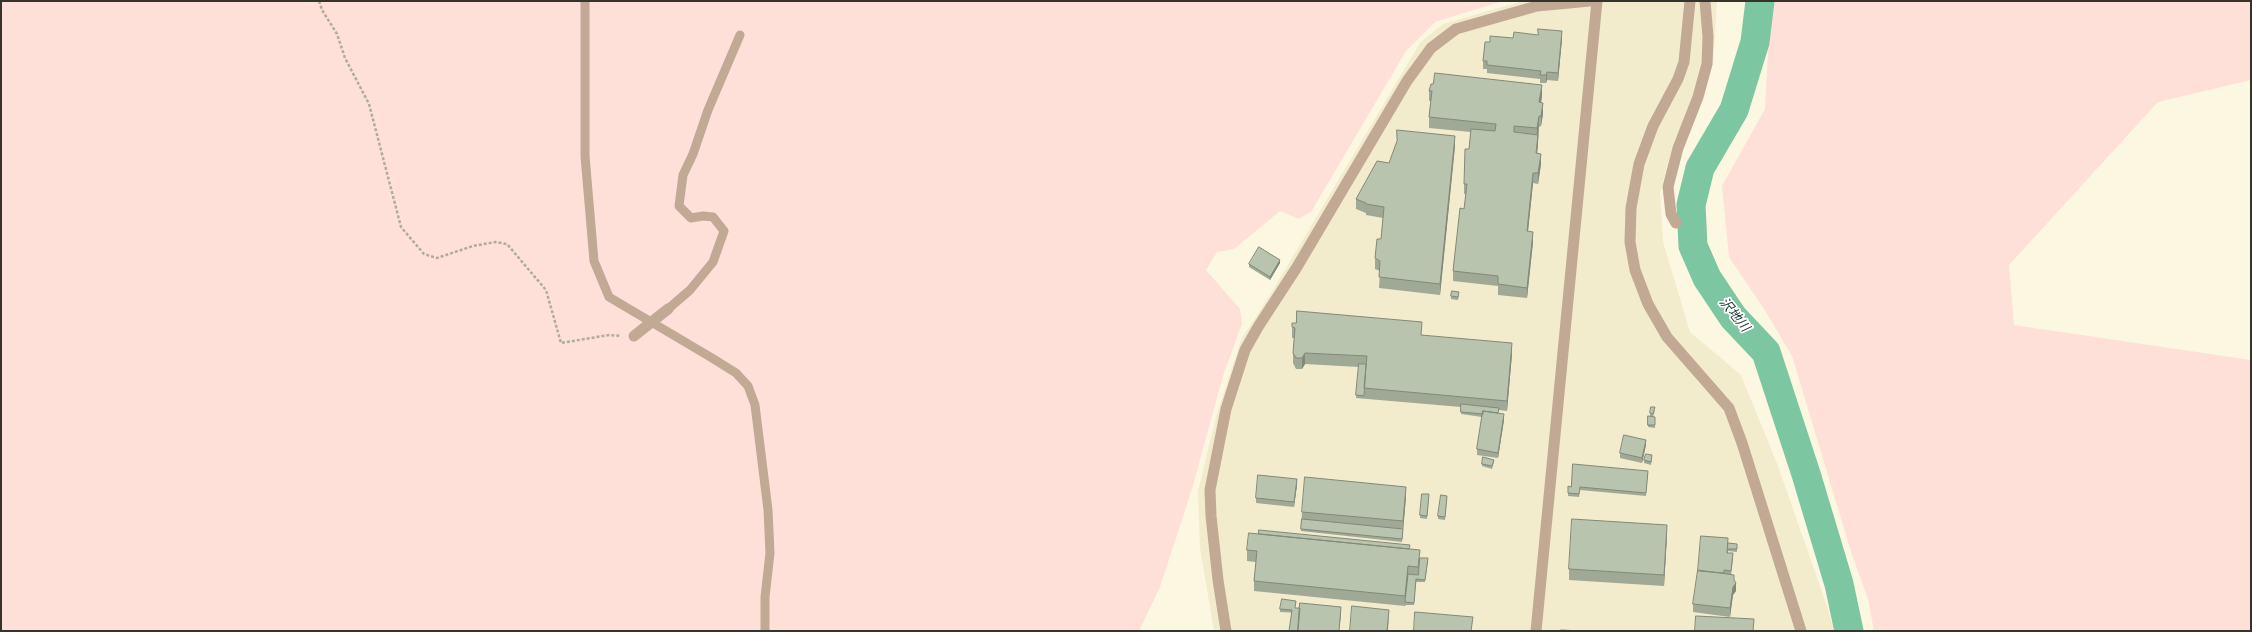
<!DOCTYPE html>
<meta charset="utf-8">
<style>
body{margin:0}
#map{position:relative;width:2252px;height:632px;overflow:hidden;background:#fcf7e0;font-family:"Archivo Narrow",sans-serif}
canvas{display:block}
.frame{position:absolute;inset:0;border:2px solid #35342b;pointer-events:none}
</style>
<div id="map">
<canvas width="2252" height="632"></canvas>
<div class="frame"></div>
</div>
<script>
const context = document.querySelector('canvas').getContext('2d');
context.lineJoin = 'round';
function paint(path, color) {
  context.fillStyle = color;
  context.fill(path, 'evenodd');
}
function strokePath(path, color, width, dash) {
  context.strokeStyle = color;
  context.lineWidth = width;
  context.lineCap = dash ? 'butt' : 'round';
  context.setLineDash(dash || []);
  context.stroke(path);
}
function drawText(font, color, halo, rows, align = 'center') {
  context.font = font + ' "Archivo Narrow","Noto Sans JP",sans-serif';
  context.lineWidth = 3.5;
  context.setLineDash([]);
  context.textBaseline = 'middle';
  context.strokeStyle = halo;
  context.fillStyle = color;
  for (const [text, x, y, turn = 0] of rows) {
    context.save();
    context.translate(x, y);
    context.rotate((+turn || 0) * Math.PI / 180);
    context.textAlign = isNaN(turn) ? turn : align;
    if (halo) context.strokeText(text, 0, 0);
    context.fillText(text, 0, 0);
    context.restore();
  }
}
paint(new Path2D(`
 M1523,1H1717L1713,64L1674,141L1660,193L1663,242L1690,332L1741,375L1778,466L1828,609L1834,631H1214L1200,548L1198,491L1216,417L1241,340L1273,290L1420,43L1443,24Z`), '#f2ebcc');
paint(new Path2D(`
 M1,1H1503L1435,22L1406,51L1311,212L1299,219L1280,211L1234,249L1217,252L1206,270L1240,309L1242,324L1223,376L1192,489L1160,587L1139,631H1Z
 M1762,1H2251V80L2158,102L2009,265L2014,325L2251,360V631H1874L1868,599L1852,555L1792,356L1766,312L1729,257L1722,186L1765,109L1770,13Z`), '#fee0d9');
strokePath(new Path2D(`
 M1760,1L1755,42L1734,110L1700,168L1691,205L1693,246L1707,278L1733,317L1766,352L1806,474L1839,584L1849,631`), '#7cc6a1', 29);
strokePath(new Path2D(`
 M319,1L322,10L337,34L345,58L369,104L401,227L424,254L437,258L473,246L495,242L507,244L546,290L561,343L609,335L621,336`), '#afac9a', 2.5, [3, 2]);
strokePath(new Path2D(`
 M585,1V156L594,261L609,297L712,358L736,373L748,386L755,405L768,510L770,553L765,597V631
 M668,309L690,290L713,262L724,231L713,217L703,216L691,218L679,206L683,175L693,154L708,110L740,35`), '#c1a994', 9);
strokePath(new Path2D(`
 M1690,1L1684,62L1678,79L1653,126L1639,164L1631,208L1630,242L1635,270L1648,304L1667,337L1729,408L1742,443L1801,631
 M1676,223L1671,214L1668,187L1678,148L1698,97L1707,64L1708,37L1705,1
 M1226,631L1218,580L1211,516L1210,490L1226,409L1245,350L1258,327L1297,267L1407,81L1431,48L1456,29L1537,6L1590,1`), '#c1a994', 11);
strokePath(new Path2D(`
 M1536,631L1597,1`), '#c1a994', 11);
strokePath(new Path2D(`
 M634,336L668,309`), '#c1a994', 11);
paint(new Path2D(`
 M1513,38L1562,39L1558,81L1547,80L1546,83H1540V79L1487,73V69H1483V61L1490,42Z
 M1429,91L1542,96L1541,103L1543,114L1541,126L1539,127L1537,153L1541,164L1538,184L1533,183L1528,231L1533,242L1527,298L1498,295V286L1453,281V271L1464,209L1466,194H1464V184L1469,149L1471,132L1429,128V117L1431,101H1429Z
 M1455,146L1440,295L1379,288L1380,271L1375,269V258L1381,239L1383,218L1366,215V213L1356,209V199L1389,163Z
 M1280,263L1270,280L1249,267V264Z
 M1459,295L1458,300L1451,299V296Z
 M1292,327L1422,335L1512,354L1507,411L1499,410L1498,413L1504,420L1498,458L1477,455V449L1482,417L1461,414V407L1356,398L1359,367L1305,364L1302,369H1296L1293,363V353L1294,338H1292Z
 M1655,410L1653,417L1650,416V413Z
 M1655,420V428L1648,427V425Z
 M1646,445L1642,463L1620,458V453Z
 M1652,458L1651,465L1644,463V460Z
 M1494,462L1492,469L1482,466V464Z
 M1648,471L1646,496L1580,490L1579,497L1568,496V493L1571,487Z
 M1297,485L1294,507L1256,503V498Z
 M1406,497L1402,542L1301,531L1302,512Z
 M1429,497L1427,519L1420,518V515Z
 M1447,498L1445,520L1438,519V516Z
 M1667,535L1664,586L1569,580V569Z
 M1728,543L1737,544V552L1728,551V553L1733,559L1731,575L1734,580L1736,591L1733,595L1730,617L1693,612V604Z
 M1410,549L1420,558L1428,561L1425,582H1416L1414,605H1406L1405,606L1254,591V581L1256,562L1247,561V550Z
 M1296,608L1341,615L1280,612V609Z`), '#9fa996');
paint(new Path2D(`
 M1562,31V39L1558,81V73Z
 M1547,72V80L1546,83V75Z
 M1542,85V96L1539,113V102Z
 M1543,103V114L1541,126V116Z
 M1539,116L1538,145L1536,164L1537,128Z
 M1455,136V146L1440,295V284Z
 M1541,154V164L1538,184V173Z
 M1533,173V183L1527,241V231Z
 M1533,232V242L1527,298V288Z
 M1280,260V263L1270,280V277Z
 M1512,343V354L1507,411V401Z
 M1305,353V364L1302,369V358Z
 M1504,414V420L1498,458V453Z
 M1646,440V445L1642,463V458Z
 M1297,479V485L1294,507V502Z
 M1406,487V497L1402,542L1403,521Z
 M1667,525V535L1664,586V575Z
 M1408,566V577L1405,606V596Z
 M1734,575V583H1736V591L1733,595L1730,617V608Z
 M1341,607V615L1339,631Z
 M1389,610L1388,631H1387Z`), '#82897a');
const building = new Path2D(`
 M1538,29L1562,31L1558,73L1547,72L1546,75H1540L1541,71L1487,65V61H1483L1485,42H1490V36L1513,38L1514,32L1538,35Z
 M1435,73L1542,85L1539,102L1543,103L1541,116H1539L1537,128L1514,126V132L1538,135L1536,153L1541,154L1538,173H1533L1527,231L1533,232L1527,288L1498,284V276L1453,271L1460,208L1464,209L1467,184H1464L1465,149H1469L1471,129L1495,131L1496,124L1429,117L1432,91H1429L1431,84H1433Z
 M1397,130L1455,136L1440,284L1379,277L1380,261L1375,258L1377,239H1381L1384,207L1366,204V203L1356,199L1377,161L1389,163L1397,141Z
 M1259,247L1280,260L1270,277L1249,264Z
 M1452,291L1459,292L1458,297L1451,296Z
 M1297,311L1422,322L1421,335L1512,343L1507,401L1364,388L1367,356L1305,353L1302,358H1296L1293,353L1295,328L1292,327V323H1296Z
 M1359,364H1366L1364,396L1356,395Z
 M1461,404L1499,408L1498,413L1483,411V414L1461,412Z
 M1651,407H1655L1653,414L1650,413Z
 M1483,411L1504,414L1498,453L1477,449Z
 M1648,416L1655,417V425H1648Z
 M1624,435L1646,440L1642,458L1620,453Z
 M1646,454L1652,455L1651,462L1644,460Z
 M1483,457L1494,460L1492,466L1482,464Z
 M1573,464L1648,471L1646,493L1580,487L1579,494L1568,493V486L1571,487Z
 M1258,475L1297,479L1294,502L1256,498Z
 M1305,477L1406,487L1403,521L1302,512Z
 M1422,494H1429L1427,516L1420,515Z
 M1441,495L1447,496L1445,517L1438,516Z
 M1302,519L1403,529L1402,539L1301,529Z
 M1572,519L1667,525L1664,575L1569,569Z
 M1259,530L1410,545L1409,549L1259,534Z
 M1249,533L1420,550L1418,567L1408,566L1405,596L1254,581L1257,551L1247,550Z
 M1701,536L1728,538L1727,553H1733L1731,571L1724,570V573L1698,571Z
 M1728,543L1737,544V549H1728Z
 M1420,558H1428L1425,580L1416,579L1414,603L1405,602L1408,574L1418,575Z
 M1698,570L1734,575V580L1736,583L1733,587L1730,608L1693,604Z
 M1282,599L1296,601L1295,608H1300L1298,631H1289L1292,610L1280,609Z
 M1300,603L1341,607L1339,631H1298Z
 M1352,606L1389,610L1387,631H1350Z
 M1415,612L1473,617L1471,631H1414Z
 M1696,616L1754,619L1753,631H1695Z
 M1561,630L1582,631H1561Z`);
paint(building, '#b9c4af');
strokePath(building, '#82897a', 1);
drawText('italic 13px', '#173829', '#fff', [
 ["沢地川",1734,315,51]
]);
</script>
